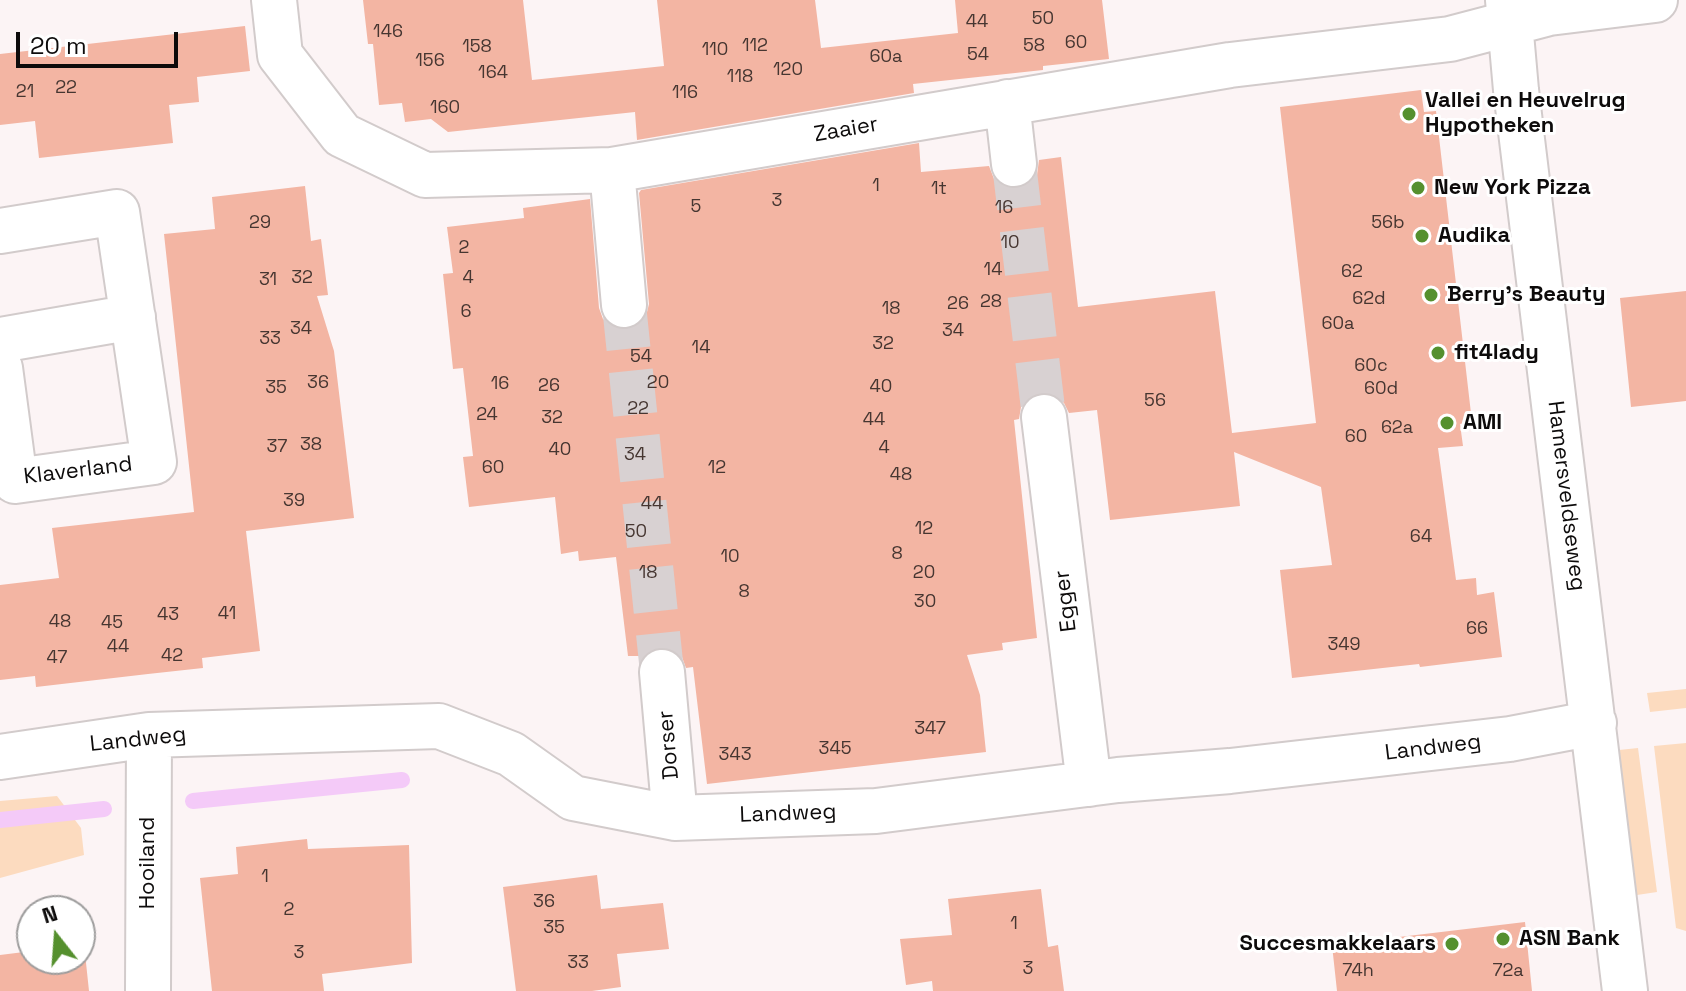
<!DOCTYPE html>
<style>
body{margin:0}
#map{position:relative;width:1686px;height:991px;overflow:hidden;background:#fcf4f5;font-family:"Space Grotesk",sans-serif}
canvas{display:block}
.north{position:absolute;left:16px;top:895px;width:80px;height:80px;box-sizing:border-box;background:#fff;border:2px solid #9e9d9d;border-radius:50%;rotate:343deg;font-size:22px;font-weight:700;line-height:32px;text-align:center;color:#0d0b0b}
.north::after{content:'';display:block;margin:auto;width:28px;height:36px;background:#55902e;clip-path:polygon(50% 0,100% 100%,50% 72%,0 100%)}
.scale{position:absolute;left:16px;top:32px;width:162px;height:36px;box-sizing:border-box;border:4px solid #0d0b0b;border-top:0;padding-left:10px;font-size:24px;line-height:28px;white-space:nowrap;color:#0d0b0b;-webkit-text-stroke:6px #fff;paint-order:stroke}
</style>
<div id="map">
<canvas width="1686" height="991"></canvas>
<div class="north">N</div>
<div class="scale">20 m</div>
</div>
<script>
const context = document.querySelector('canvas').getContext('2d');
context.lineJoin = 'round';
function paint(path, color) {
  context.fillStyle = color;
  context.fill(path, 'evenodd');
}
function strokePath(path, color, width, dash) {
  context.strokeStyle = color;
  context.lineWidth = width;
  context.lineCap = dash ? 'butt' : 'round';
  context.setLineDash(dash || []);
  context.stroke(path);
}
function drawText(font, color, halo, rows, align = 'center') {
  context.font = font + ' "Space Grotesk",sans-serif';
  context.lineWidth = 6;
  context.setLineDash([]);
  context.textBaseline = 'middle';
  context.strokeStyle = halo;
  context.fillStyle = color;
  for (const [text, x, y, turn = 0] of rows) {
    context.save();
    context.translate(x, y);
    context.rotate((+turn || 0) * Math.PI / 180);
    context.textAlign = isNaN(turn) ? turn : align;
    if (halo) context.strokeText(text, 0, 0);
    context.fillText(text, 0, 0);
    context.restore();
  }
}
paint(new Path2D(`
 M1686,689V708L1650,712L1647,693Z
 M1686,743V931L1676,928L1654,746Z
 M1638,748L1657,892L1637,895L1619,750Z
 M57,796L81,828L84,855L0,878V801Z`), '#fcdbbf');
strokePath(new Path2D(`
 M193,801L402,780
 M0,820L104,809`), '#f4caf8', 16);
paint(new Path2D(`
 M363,0H523L532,80L664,66L657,0H815L821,48L958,33L955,0H1102L1109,59L1043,66V70L913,84L914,93L637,140L635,112L448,132L431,119L405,122L402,103L379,105L373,44H368Z
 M245,26L250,71L197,77L199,102L169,105L173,143L39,158L35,121L0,125V54Z
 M1421,90L1424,112L1436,111L1472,422L1460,424L1463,446L1438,448L1456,580L1476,578L1477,595L1494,592L1502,657L1420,667L1419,664L1292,678L1280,570L1332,565L1321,487L1234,452L1240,506L1110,520L1097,410L1069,413L1064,403L1054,394L1040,392L1028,398L1021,407L1019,419L1014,420L1037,638L1002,643L1003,650L967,655L980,695L986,752L707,784L693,667L686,668L682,657L673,650L661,647L648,651L644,656H628L616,557L579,561L578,551L561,554L555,497L469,507L463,457L473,456L463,368L453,369L443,274L453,273L447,227L524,218L523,208L590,199L599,308L603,319L613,327L627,330L638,326L646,316L649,304L639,193L641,190L919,143L921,172L989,166L994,179L1005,187L1016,189L1028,184L1037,175L1039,160L1061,157L1078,307L1215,291L1232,433L1316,423L1280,107Z
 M305,186L311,241L321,239L328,295L317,296L334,351L354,518L246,531L260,651L202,658L203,668L148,674L36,687L35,676L0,680V585L59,578L52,528L194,512L164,234L215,229L212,197Z
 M1686,291V401L1631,407L1620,298Z
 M307,839L308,849L409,845L412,963L322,974L324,991H212L200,878L238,874L236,847Z
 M597,875L601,909L663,903L669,949L617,954L621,987L592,991H516L503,887Z
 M1041,889L1048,947L1058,945L1064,991H933L932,981L906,985L900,939L952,935L948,899Z
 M1525,922L1532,991H1337L1332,945Z
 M84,944L89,991H0V955L32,951V959H80V945Z`), '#f3b5a3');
strokePath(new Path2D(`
 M1014,164L1044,417
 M624,305L662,672`), '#d8d1d2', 44, [44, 22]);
const minor = new Path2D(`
 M274,0L280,55L342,135L425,175L612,170L1230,65L1450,39L1549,13L1655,0
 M1508,0L1516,90L1625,991
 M1007,102L1014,164
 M612,170L624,305
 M0,231L117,212L154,462L15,481L0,368
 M0,340L133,317
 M1044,417L1089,784
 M662,672L675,818
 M0,757L149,735L439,726L511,754L573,798L675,818L876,811L1118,780L1230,771L1510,739L1594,723
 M148,991L149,735`);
strokePath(minor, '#d2cbcb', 48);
strokePath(minor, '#fff', 44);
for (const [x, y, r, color] of [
 [1409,114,8,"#55902e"],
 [1418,188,8,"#55902e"],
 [1422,236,8,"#55902e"],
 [1431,295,8,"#55902e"],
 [1438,353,8,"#55902e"],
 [1447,423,8,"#55902e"],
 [1503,939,8,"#55902e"],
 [1452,944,8,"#55902e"]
]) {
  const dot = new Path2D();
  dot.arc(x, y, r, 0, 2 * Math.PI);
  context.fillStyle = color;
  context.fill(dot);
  strokePath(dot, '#fff', 3);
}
drawText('18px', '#463631', null, [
 ["50",1043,19],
 ["44",977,22],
 ["146",388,32],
 ["60",1076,43],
 ["112",755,46],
 ["58",1034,46],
 ["158",477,47],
 ["110",715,50],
 ["54",978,55],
 ["60a",886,57],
 ["156",430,61],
 ["120",788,70],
 ["164",493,73],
 ["118",740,77],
 ["22",66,88],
 ["21",25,92],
 ["116",685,93],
 ["160",445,108],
 ["1",876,186],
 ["1t",939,189],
 ["3",777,201],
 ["5",696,207],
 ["16",1004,208],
 ["29",260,223],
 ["56b",1388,223],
 ["10",1010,243],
 ["2",464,248],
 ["14",993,270],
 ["62",1352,272],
 ["32",302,278],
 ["4",468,278],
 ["31",268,280],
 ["62d",1369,299],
 ["28",991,302],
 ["26",958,304],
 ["18",891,309],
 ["6",466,312],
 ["60a",1338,324],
 ["34",301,329],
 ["34",953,331],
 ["33",270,339],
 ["32",883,344],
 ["14",701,348],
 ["54",641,357],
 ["60c",1371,366],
 ["36",318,383],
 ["20",658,383],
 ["16",500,384],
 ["26",549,386],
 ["40",881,387],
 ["35",276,388],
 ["60d",1381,389],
 ["56",1155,401],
 ["22",638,409],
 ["24",487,415],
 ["32",552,418],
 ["44",874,420],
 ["62a",1397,428],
 ["60",1356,437],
 ["38",311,445],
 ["37",277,447],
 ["4",884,448],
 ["40",560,450],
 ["34",635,455],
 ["60",493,468],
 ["12",717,468],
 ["48",901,475],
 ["39",294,501],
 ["44",652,504],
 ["12",924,529],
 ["50",636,532],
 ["64",1421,537],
 ["8",897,554],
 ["10",730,557],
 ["18",648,573],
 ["20",924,573],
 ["8",744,592],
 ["30",925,602],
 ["41",227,614],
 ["43",168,615],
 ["48",60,622],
 ["45",112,623],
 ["66",1477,629],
 ["349",1344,645],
 ["44",118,647],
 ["42",172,656],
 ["47",57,658],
 ["347",930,729],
 ["345",835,749],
 ["343",735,755],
 ["1",265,877],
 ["36",544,902],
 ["2",289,910],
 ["1",1014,924],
 ["35",554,928],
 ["3",299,953],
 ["33",578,963],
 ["3",1028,969],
 ["74h",1358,971],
 ["72a",1508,971]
]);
drawText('bold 22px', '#0d0b0b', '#fff', [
 ["Vallei en Heuvelrug",1425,101],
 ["Hypotheken",1425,126],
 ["New York Pizza",1434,188],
 ["Audika",1438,236],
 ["Berry's Beauty",1447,295],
 ["fit4lady",1454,353],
 ["AMI",1463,423],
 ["ASN Bank",1519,939],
 ["Succesmakkelaars",1436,944,"right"]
], 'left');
drawText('22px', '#0d0b0b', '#fff', [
 ["Zaaier",846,130,-10],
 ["Klaverland",78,471,-7],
 ["Hamersveldseweg",1566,496,83],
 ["Egger",1066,601,-97],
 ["Landweg",138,740,-6],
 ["Dorser",669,745,-95],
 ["Landweg",1433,748,-7],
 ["Landweg",788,814,-2],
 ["Hooiland",148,863,-90]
]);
</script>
